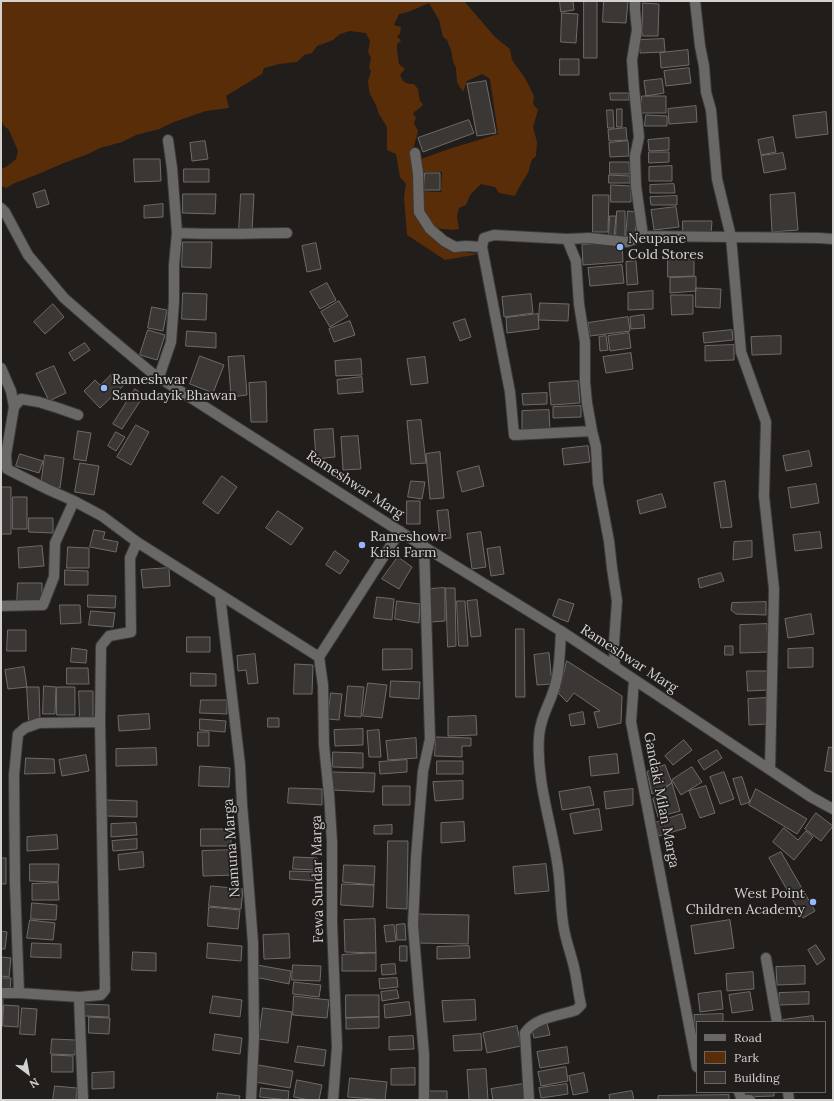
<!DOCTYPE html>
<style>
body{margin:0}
#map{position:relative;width:834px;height:1101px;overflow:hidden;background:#201d1b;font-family:Lora,serif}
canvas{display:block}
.frame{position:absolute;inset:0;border:2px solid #d4d2d1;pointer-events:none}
.legend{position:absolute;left:696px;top:1021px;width:130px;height:72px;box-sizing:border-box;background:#201d1b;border:1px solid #686564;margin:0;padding:5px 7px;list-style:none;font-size:12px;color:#d4d2d1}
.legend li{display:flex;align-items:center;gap:8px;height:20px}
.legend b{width:20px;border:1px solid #686564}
.north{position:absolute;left:8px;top:1053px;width:40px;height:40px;-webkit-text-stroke:3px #201d1b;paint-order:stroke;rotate:148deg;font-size:11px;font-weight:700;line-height:16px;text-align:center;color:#d4d2d1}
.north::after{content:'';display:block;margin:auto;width:14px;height:18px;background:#d4d2d1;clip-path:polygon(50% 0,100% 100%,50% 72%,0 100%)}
</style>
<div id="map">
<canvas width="834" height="1101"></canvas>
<div class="frame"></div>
<ul class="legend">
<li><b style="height:5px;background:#696867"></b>Road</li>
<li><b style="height:11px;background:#5a2d09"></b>Park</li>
<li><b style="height:11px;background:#3a3735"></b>Building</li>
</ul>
<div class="north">N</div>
</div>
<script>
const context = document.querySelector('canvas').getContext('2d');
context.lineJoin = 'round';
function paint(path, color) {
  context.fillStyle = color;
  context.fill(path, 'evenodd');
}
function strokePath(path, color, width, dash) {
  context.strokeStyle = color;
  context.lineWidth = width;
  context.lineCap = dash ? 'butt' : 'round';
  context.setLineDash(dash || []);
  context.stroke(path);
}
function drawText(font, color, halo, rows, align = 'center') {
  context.font = font + ' Lora,serif';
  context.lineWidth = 3.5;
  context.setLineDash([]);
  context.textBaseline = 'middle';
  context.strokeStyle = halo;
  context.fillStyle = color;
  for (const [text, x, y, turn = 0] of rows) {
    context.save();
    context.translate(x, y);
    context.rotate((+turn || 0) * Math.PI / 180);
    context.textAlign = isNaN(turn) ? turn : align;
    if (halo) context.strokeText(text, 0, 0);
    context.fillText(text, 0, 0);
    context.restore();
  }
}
paint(new Path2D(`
 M1,1H464L495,37L510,49L512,60L525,78L534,96L533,104L538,110L533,127L537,142L536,156C529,161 531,166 528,173C523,181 518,188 515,196L499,193L495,187L481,184L470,195L466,205L459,208L457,216L459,229L453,230L435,228L422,212L421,191L441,192L442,172H421V159L449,149L498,134L490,79L482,74L467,81L463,92L457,82L456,68L453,61L451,50L447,40L443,37L439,20L432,8L429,3L408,12L399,14L394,25L401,27L400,34L397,36L401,41L397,44V51L399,64L405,69L400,75C403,83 406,84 414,84L418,89L420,101L423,104L421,107L413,113L416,118L414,123L418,131L414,146L411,153L414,200L419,223L425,231L447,250L479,254L445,260L407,235L404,197L406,184L400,177L396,154L387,150V127L379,114L376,105L370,94L369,90L368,81L371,71L369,68L371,58L368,52L370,41L366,33L350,31L340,34L333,40L317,46L312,53L304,55L297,62L279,64L264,68L262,74L226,96L229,108L206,111L174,122L159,129L136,135L122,142L100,148L88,154L64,163L36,175L15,183L6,188L1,186V169L6,167L16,159L18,151L9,130L3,125L1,118Z`), '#5a2d09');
const building = new Path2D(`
 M560,1H573L574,10L561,12Z
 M584,1H597V58H584Z
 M604,1H628L626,23L603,22Z
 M643,3L659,4L658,36H643Z
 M562,13L578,14L576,43L561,42Z
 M664,39L665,52L640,53L639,40Z
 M688,50L689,65L661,68L660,53Z
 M560,59H579V75H560Z
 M689,68L691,83L666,86L664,71Z
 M662,79L664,93L646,96L644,81Z
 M486,81L496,133L477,136L467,84Z
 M610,93H629V100H611Z
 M642,96H666V113H641Z
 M696,106L697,122L669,124L668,109Z
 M617,109H622V127H617Z
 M607,110H613L614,128H608Z
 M826,112L828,134L796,138L793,116Z
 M646,115L667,116V126H645Z
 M469,120L474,133L423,152L418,138Z
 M626,128L627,140L609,141L608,130Z
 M773,137L776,152L761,155L758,140Z
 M669,138V150L649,151L648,140Z
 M205,141L208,159L192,161L190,143Z
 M628,141L629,156L610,157L609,143Z
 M649,152H669V162L649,163Z
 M783,153L786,169L764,173L761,156Z
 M134,159H160L161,181L135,182Z
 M610,162H629L630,174H610Z
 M672,166V181H649V167Z
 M184,169H209V182H184Z
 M425,173H440V190H424Z
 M609,175L630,176V183H609Z
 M674,184L675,193H650V185Z
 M611,185L631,186V202H611Z
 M45,190L49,204L37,208L33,194Z
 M795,193L798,230L772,232L770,195Z
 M183,194H216L215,214L183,213Z
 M241,194H254L252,231H239Z
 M593,195H609L608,232H593Z
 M677,196V205H651L650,197Z
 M163,204V217L144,218V206Z
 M676,207L679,227L654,230L651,210Z
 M617,211H625V238H616Z
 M628,211L637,212L635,237H626Z
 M610,216H616L614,238L609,237Z
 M683,221H712L711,234L683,233Z
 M183,242H212L211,268L182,267Z
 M622,242L623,262L583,265L582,245Z
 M316,243L321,269L307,272L302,246Z
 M668,259H694V276L668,277Z
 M636,261L638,284L627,285L626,262Z
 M622,265L624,283L590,286L588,268Z
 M696,277V291L670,293V278Z
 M327,283L336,300L320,309L310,292Z
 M696,288L721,289L720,308L696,307Z
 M653,291V309L628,310V293Z
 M183,293L207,294L206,320L182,319Z
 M531,294L533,313L504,317L502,297Z
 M671,295H693V314L672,315Z
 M339,301L348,316L330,327L321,312Z
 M540,303L569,304L568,321L539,320Z
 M53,304L64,317L45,334L34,322Z
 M152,307L167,310L163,331L148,328Z
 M538,314L539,329L507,333L506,318Z
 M644,315L645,328L631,329L630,317Z
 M628,317L630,331L590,336L588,323Z
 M465,319L471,337L460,341L453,323Z
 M350,321L355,335L334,342L329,329Z
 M148,330L165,335L157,360L140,355Z
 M732,330L733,340L704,343L703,333Z
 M187,331L216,333V348L186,346Z
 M629,333L631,348L610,351L608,336Z
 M606,336L608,350L600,351L599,337Z
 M781,336V354L752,355L751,337Z
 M85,343L90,350L74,361L69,353Z
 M734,345V360L705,361V346Z
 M631,353L633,369L606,373L603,357Z
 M200,356L224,365L213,393L190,384Z
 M244,356L247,395L231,397L228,357Z
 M425,357L428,383L411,385L407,359Z
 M361,359L362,375L336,376L335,361Z
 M54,366L66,393L49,401L36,374Z
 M113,373L124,385L100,408L84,391L95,380L100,385Z
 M362,377L363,392L338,394L337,380Z
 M578,381L580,403L551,405L549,383Z
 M266,382L267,422H251L249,383Z
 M135,389L144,395L122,429L113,424Z
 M547,393V404L523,405L522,394Z
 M581,406V417L553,418V407Z
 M549,410L550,431L522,432V411Z
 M421,420L426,463L411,464L407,421Z
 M136,425L149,432L131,465L117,457Z
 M333,429L335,457L316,459L314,430Z
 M78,431L91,433L86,461L74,459Z
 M116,432L125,437L116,451L108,446Z
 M358,436L361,469L343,470L341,437Z
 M588,446L590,462L564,465L562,449Z
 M809,451L812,466L786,471L783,456Z
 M440,452L444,498L430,499L426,454Z
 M20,454L43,461L39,473L16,466Z
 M45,455L64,458L60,488L41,486Z
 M80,463L99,466L94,495L75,492Z
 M479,466L484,486L462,492L457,472Z
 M222,476L237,487L218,514L203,503Z
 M411,481L425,482L422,499L408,497Z
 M725,481L732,527L721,528L714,483Z
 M816,484L819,503L791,508L788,488Z
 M1,487H11V534H1Z
 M662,494L666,507L640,514L637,501Z
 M13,497H27V529H13Z
 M407,501H420V524H407Z
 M448,510L451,538L440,539L437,511Z
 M278,511L303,528L291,545L266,528Z
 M29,518H53V533L29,532Z
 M94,530L105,532L103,539L118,542L116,552L90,547Z
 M481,532L486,567L472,569L467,534Z
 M820,532L822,548L795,551L793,535Z
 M752,541V557L733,560L734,542Z
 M42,546L44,566L19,568L18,548Z
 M68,547L89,548V568H67Z
 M500,547L504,574L491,576L487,549Z
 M335,551L349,561L340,574L326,565Z
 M398,557L412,567L399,589L382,579Z
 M169,568L170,586L143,588L141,570Z
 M65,570L88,571V585H65Z
 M721,573L724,581L700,588L698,579Z
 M18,583H42V604H17Z
 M445,588V621L430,622L429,589Z
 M446,588H455L456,646L448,647Z
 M88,595L116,596L115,608L88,607Z
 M377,597L394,599L392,620L374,618Z
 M559,599L574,604L568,622L553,616Z
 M477,600L481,636L471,637L467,601Z
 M397,601L420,604L419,623L395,619Z
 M457,601H465L468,646H459Z
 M766,602V615L736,614L731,610L732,603Z
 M60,605H80L81,623L61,624Z
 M91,611L115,613L113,627L89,625Z
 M811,614L814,634L788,638L785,619Z
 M767,624L768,652L740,653V625Z
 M516,629H524L525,697H516Z
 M8,630H26V651H7Z
 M187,637H210V652H187Z
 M725,646H733V655H725Z
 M72,648L87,650L86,663L71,662Z
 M813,648V667L788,668V649Z
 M383,649H412V669L383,670Z
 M549,653L552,684L537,685L534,655Z
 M255,654L258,683L248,684L246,670L238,671L237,656Z
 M567,661L622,696L621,723L598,728L594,712L600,711L574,693L567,702L559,694Z
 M295,664L313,665L312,694H294Z
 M24,667L27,687L8,689L5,670Z
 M67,668H88L89,684H67Z
 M747,671H768V690L748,691Z
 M191,673L216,674V686H191Z
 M391,681L420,682L419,699L390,697Z
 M368,683L387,685L382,718L363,716Z
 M44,686L56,687L55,714H43Z
 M348,686L364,687L361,717L345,716Z
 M27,687H39L40,720L29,721Z
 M57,687H75V715H57Z
 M79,691H93V720H80Z
 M331,693L342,694L339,720L328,719Z
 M766,698L767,724L749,725L748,699Z
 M201,700H227V714L200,713Z
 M583,712L585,724L571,726L569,715Z
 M149,714L150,729L119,731L118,716Z
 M476,716L477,735L448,736V717Z
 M268,718H279V727H268Z
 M200,719L226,721L225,732L200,730Z
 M363,729V745L335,746L334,730Z
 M379,730L381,757H369L367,731Z
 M198,732H209V746H198Z
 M436,737L471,738V746H462V757L435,756Z
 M416,738L417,758L388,760L386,741Z
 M684,740L692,750L673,765L665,756Z
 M829,747L833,748V772L825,771Z
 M156,748L157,765L116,766V749Z
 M717,750L722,758L704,770L698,761Z
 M333,752L363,753V768L333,767Z
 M617,754L619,773L591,776L589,757Z
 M86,755L89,771L62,776L59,760Z
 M26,758L54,759L55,773L25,774Z
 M407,760V772L380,774L379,762Z
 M437,761H463V774H437Z
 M665,765L672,783L652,794L647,772Z
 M200,766L230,768L229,787L199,786Z
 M692,767L702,782L681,795L672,780Z
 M333,772L375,773L374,792L332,790Z
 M724,772L734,799L720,804L710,777Z
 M742,777L750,802L741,805L733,779Z
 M463,781V799L435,801L433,782Z
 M672,783L680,811L658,817L653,799Z
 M383,786H410V805H383Z
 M706,786L715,813L700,818L689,791Z
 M590,787L594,805L562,810L559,792Z
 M289,788L322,789V805L288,803Z
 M633,789V805L606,809L604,792Z
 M756,789L807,819L797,834L749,805Z
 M107,800L137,801V817L107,816Z
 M599,809L602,830L574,834L570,814Z
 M816,813L833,826L821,841L805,829Z
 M682,814L686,828L659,836L655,823Z
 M464,822L465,841L441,843V823Z
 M136,823L137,835L111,837V824Z
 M392,825V834H374V826Z
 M784,828L798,840L806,831L813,837L794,860L773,842Z
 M201,829H231V846H201Z
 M57,835L58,849L27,851V837Z
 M137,839V849L113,851L112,841Z
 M388,841H408L407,909L387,908Z
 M235,850V875L203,876L202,851Z
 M143,852L144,867L119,870L118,855Z
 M781,852L815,911L803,918L769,858Z
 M294,857L317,858L316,870L293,869Z
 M1,858H6V884H1Z
 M30,864H59L58,882L30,881Z
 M546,864L549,891L515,894L513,867Z
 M344,865L375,866L374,885L343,882Z
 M290,871L318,872L317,881L290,879Z
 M58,883L59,900H32V884Z
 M342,884L374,885L373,907L341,905Z
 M211,886L243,889L241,909L209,906Z
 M32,903L57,905L56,920L31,919Z
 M209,907L240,910L238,929L208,926Z
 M418,914L469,915L468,944L417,943Z
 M375,919L376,953L345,952L344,920Z
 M30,920L55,923L53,940L27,938Z
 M730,920L734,948L695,954L691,926Z
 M405,924L406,940H397L396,925Z
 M394,925L396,941L386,942L384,926Z
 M1,931L7,932L5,949H1Z
 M289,934L290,958L264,959L263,935Z
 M32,943L61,944V958L31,957Z
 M208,943L242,946L241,961L207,958Z
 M816,945L825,959L817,965L808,950Z
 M400,946H407V961H400Z
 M469,946L470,958L437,959V947Z
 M133,952L156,953V971L132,970Z
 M376,953V971H342V955Z
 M1,957L11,958L9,977L1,976Z
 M395,964L396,974L382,975L381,965Z
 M257,965L291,971L289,984L255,977Z
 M293,965L321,966L320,981L292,980Z
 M805,966V984L777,985L776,967Z
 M753,972L754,989L727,991L726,974Z
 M1,978H11L10,992L1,991Z
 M397,978L398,987L380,989L379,979Z
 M294,982L321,985L319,997L293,994Z
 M397,990L399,998L382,1001L381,992Z
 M721,991L723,1009L700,1012L698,994Z
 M750,992L753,1010L732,1013L729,995Z
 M809,992V1004L779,1005V993Z
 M346,995H379V1017L346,1018Z
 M213,996L242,1000L240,1017L210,1013Z
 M294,996L329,1000L327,1018L293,1015Z
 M1,998L3,999L2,1026H1Z
 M475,1000L476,1020L444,1022L442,1001Z
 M409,1002L411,1015L385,1018L384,1005Z
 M85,1004L109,1005V1017L85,1016Z
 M4,1005L19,1006L18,1027L3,1026Z
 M22,1008L37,1009L35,1035L20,1034Z
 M263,1008L292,1012L288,1043L259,1039Z
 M723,1014V1022H697V1030H695L694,1015Z
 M813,1016L814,1022H783V1020Z
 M89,1017L110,1018L109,1034L89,1033Z
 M379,1017V1028L346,1029V1018Z
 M547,1023L550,1035L534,1038L531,1026Z
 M517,1026L521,1046L487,1053L483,1033Z
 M215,1034L242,1038L240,1054L213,1050Z
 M481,1034L482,1050L454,1051L453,1036Z
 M413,1036L414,1049L389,1050V1037Z
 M52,1039L76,1040L75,1055L51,1054Z
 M298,1046L326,1050L324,1066L295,1062Z
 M567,1047L569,1063L540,1068L537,1052Z
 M52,1055L73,1056V1072H52Z
 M258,1065L293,1071L290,1088L255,1082Z
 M566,1067L568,1081L541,1086L538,1072Z
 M415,1068V1085H391V1069Z
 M486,1069L488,1100H469L467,1070Z
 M114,1072V1088L92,1089V1073Z
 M584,1073L588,1092L573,1095L569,1076Z
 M350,1078L387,1082L385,1100L348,1097Z
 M297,1080L322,1085L319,1100H309L294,1097Z
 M523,1084L525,1100H493L491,1089Z
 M567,1084L568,1094L541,1098L539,1088Z
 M55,1086L77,1088L76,1100H53Z
 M261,1088L289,1091L288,1100L260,1097Z
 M428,1091H447V1100H428Z
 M632,1091L634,1100H610L609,1095Z
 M743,1092H774V1096L743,1097Z
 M218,1093L240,1096L239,1100H217Z
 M729,1095V1100H658V1096Z`);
paint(building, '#3a3735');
strokePath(building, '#6f6b69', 1);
const minor = new Path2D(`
 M635,1V10L637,30L632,60L634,88L639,137L635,156L636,186L643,236
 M415,153L418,173L419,212L430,229L444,241L455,247L466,246L482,247
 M1,208L5,212L28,255L64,298L103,332L152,373L418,543L561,631L811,797L833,809
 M177,233C213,235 250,233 287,233
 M567,239L576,261L579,304L585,342V382L587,403L592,431L596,447L598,483L609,541L612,568L617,601L614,643L615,667
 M1,368L11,391L14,407L6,455L7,469L47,489L74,501
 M159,377L171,342L174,301V265L177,233L172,168L168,140
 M14,407L21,399L39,402L58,408L78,415
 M592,431L514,435L510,392L482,247L484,238L494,235L567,239L589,238L627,242L643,236L731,237L717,179L711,110L706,92L704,66L700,46L695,1
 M424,546L430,739L423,771L416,858L413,925L424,1055V1100
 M220,595L240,765L242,805L246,851L253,943L254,1037L251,1100
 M1,606L43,605L54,577L55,543L74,501L102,516L137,542
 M319,657L323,685L324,745L329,794L332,842V924L337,1047L333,1100
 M634,680L631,722L697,1067
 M770,769L774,589L764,496L766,422L741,352L731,237L819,238L833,239
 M766,958L777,1022
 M1,993H19L79,997L101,995L105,990L100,722L101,646L109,636L131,632L130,558L137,542L319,657L400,531
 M19,993L15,883L14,775L18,734L25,728L39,723L100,722
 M79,997L83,1100
 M739,1092L741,1098L742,1100H750
 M788,1092L789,1100
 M529,1100L525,1033C535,1017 559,1016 576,1010L581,1005C578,993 577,979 574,967C571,954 566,941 564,929C560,909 561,888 558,868C552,824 536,782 539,737C540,716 552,701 556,682C560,666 560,648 561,631`);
strokePath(minor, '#3d3a38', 12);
strokePath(minor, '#696867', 10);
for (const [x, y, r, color] of [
 [620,247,4,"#95b7fd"],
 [104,388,4,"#95b7fd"],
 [362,545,4,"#95b7fd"],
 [813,902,4,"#95b7fd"]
]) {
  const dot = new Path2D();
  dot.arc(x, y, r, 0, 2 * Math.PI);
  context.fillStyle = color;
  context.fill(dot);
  strokePath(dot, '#201d1b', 1.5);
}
drawText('14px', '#d4d2d1', '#201d1b', [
 ["Neupane",628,239],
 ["Cold Stores",628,255],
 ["Rameshwar",112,380],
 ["Samudayik Bhawan",112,396],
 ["Rameshowr",370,537],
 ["Krisi Farm",370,553],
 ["West Point",805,894,"right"],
 ["Children Academy",805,910,"right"]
], 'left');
drawText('14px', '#d4d2d1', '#201d1b', [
 ["Rameshwar Marg",355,485,33],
 ["Rameshwar Marg",629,659,33],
 ["Gandaki Milan Marga",661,800,79],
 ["Namuna Marga",232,848,-94],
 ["Fewa Sundar Marga",318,879,-91]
]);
</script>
